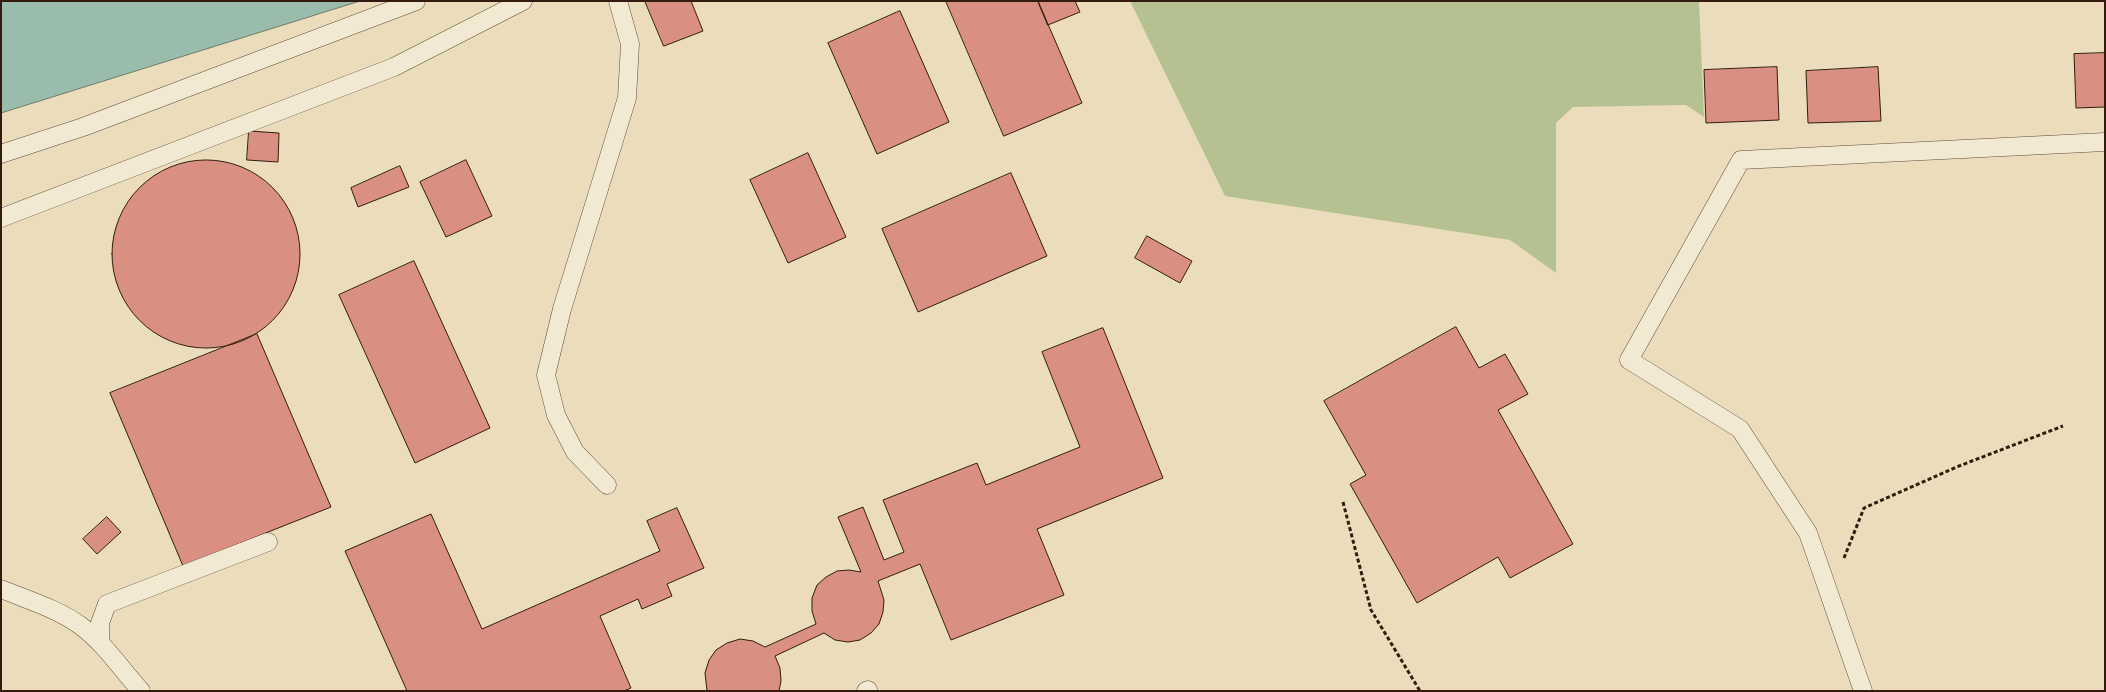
<!DOCTYPE html>
<style>
body{margin:0}
#map{position:relative;width:2106px;height:692px;overflow:hidden;background:#ebddbb;font-family:Vollkorn,serif}
canvas{display:block}
.frame{position:absolute;inset:0;border:2px solid #331c0f;pointer-events:none}
</style>
<div id="map">
<canvas width="2106" height="692"></canvas>
<div class="frame"></div>
</div>
<script>
const context = document.querySelector('canvas').getContext('2d');
context.lineJoin = 'round';
function paint(path, color) {
  context.fillStyle = color;
  context.fill(path, 'evenodd');
}
function strokePath(path, color, width, dash) {
  context.strokeStyle = color;
  context.lineWidth = width;
  context.lineCap = dash ? 'butt' : 'round';
  context.setLineDash(dash || []);
  context.stroke(path);
}
paint(new Path2D(`
 M1130,1H1699L1704,117L1686,105L1573,107L1556,123V273L1510,240L1225,196Z`), '#b6c191');
const water = new Path2D(`
 M1,1H360L1,113Z`);
paint(water, '#99bcac');
strokePath(water, '#707c6d', 1);
const building = new Path2D(`
 M645,1H691L703,31L664,46Z
 M946,1H1038L1082,103L1004,136Z
 M1038,1H1075L1080,12L1048,25Z
 M900,11L949,122L877,154L828,43Z
 M2105,53V107L2076,108L2074,54Z
 M1777,67L1779,120L1706,123L1704,70Z
 M1878,67L1881,121L1808,123L1806,71Z
 M249,131L279,133L278,162L247,160Z
 M808,153L846,237L788,263L750,180Z
 M112 254a94 94 0 1 1 188 0a94 94 0 1 1-188 0Z
 M466,160L492,216L446,237L420,182Z
 M400,166L409,187L358,207L351,188Z
 M1011,173L1047,256L918,312L882,229Z
 M1147,236L1192,261L1180,283L1135,258Z
 M414,261L490,428L415,463L339,295Z
 M1456,327L1479,368L1505,354L1528,394L1498,410L1573,544L1510,578L1498,557L1417,603L1350,484L1366,475L1324,401Z
 M1103,328L1163,478L1037,529L1064,595L951,640L920,564L878,581L884,600L883,612L879,624L871,633L860,640L848,642L835,640L824,633L775,656L780,668L781,681L779,691H707L705,673L709,660L716,650L727,643L740,639L753,641L765,647L816,624L812,611V598L817,585L826,577L837,571L849,570L861,572L838,517L863,507L884,560L904,552L883,500L977,463L986,485L1080,447L1042,352Z
 M257,334L331,507L183,566L110,393Z
 M677,508L704,568L667,584L672,596L642,609L638,599L600,616L631,688L624,691H407L345,551L431,514L482,629L660,551L647,521Z
 M107,517L121,532L97,554L83,539Z`);
paint(building, '#d99082');
strokePath(building, '#331c0f', 1);
const lane = new Path2D(`
 M1,154L83,127L416,1
 M1,218L394,67L523,1
 M607,485L575,452L556,415L546,375L562,309L627,98L630,44L618,1
 M1,589C28,600 58,609 81,626C105,644 121,669 141,691
 M100,642V623L107,604L268,542
 M866,691L868,690
 M1863,691L1808,533L1740,429L1629,360L1741,160L2105,142`);
strokePath(lane, '#614c3a', 19);
strokePath(new Path2D(`
 M1343,502L1371,610L1420,691
 M1844,558L1864,508L1959,466L2063,426`), '#331c0f', 3, [4, 2.5]);
strokePath(lane, '#f2e9d3', 18);
</script>
